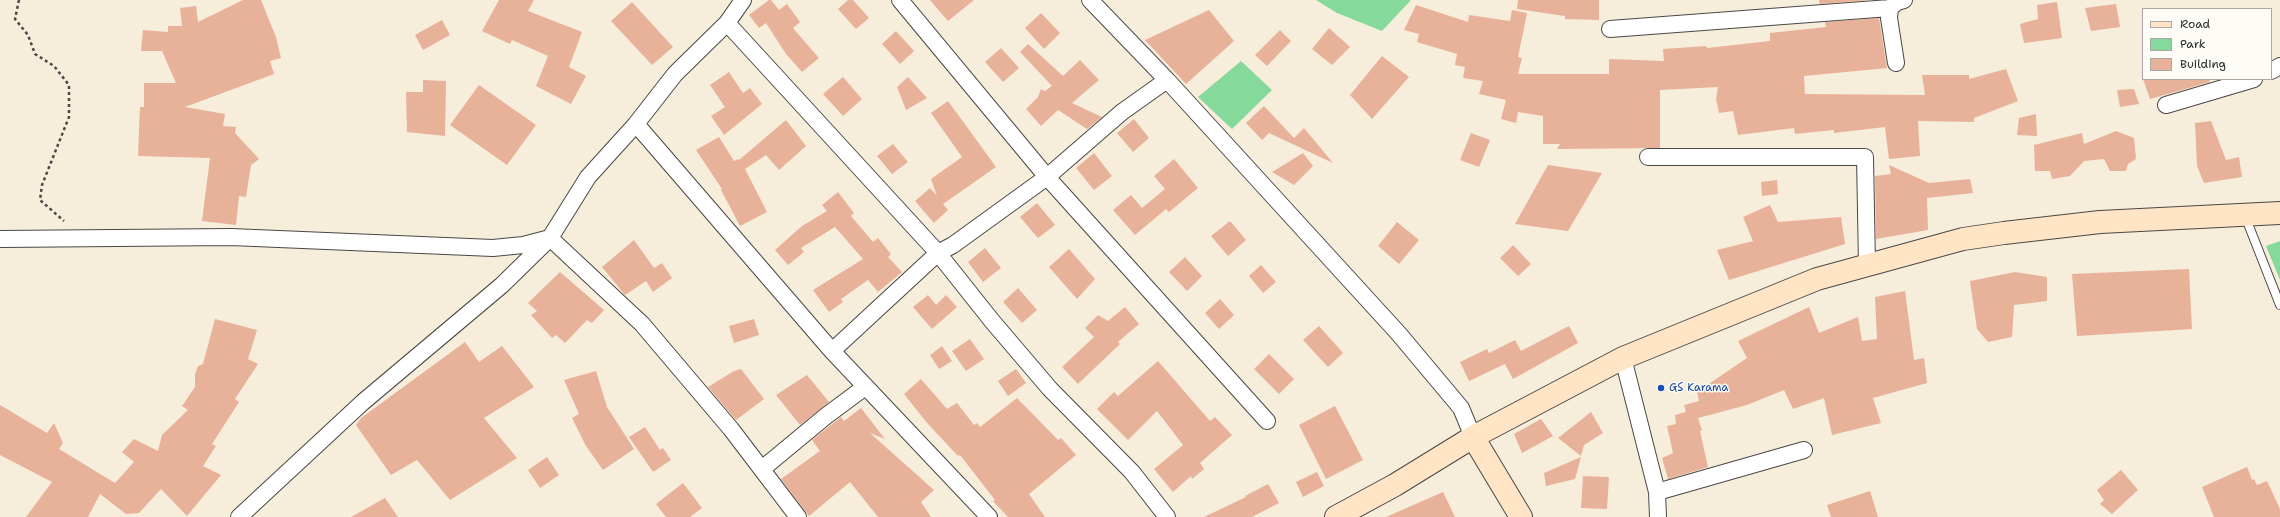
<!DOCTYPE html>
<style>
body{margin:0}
#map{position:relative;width:2280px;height:517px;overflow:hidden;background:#f7eddb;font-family:"Shantell Sans",sans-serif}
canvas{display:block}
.legend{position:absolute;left:2142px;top:8px;width:130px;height:72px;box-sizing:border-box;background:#fdfcf7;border:1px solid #a9a8a5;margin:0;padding:5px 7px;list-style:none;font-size:12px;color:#2b2b2b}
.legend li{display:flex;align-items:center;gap:8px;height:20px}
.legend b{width:20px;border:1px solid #a9a8a5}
</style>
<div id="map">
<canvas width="2280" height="517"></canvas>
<ul class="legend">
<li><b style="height:5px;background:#ffe4c6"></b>Road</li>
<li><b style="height:11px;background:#84d99b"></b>Park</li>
<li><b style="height:11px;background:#e8b19a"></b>Building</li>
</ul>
</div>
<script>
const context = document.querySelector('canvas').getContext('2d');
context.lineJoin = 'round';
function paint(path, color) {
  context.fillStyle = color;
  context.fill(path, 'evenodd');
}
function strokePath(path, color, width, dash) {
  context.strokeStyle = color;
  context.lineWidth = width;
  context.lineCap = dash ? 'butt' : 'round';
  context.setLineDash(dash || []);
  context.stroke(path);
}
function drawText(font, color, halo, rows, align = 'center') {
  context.font = font + ' "Shantell Sans",sans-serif';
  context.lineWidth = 3;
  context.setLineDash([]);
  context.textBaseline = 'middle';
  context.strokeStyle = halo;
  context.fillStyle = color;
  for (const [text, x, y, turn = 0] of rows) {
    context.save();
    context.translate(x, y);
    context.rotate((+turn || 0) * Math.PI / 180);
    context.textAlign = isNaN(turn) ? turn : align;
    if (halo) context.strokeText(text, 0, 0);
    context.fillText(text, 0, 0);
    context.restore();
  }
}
paint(new Path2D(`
 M1316,0H1411L1382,31L1337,13Z
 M1241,61L1272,90L1232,129L1198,97Z
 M2280,241V280L2266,246Z`), '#84d99b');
paint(new Path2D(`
 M243,0H261L276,37L281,58L270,61L274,74L185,107L225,114L223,126L236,127L235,133L259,159L251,165L246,197L239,196L236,225L202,221L210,158L138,156L140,107H144V83H176L162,51H141L143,30L168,32V26H182L180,8L196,6L198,22Z
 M499,0H534L528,11L582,32L569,67L586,76L571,104L536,86L548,56L512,40L510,44L482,31Z
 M769,0H771L779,10L787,4L800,22L793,28L819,58L802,72L786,54L766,23L759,28L749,15Z
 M848,0H853L869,18L856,29L838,9Z
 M930,0H974L948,21Z
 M1518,0H1599V20L1565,19V16L1517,9Z
 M1819,0H1870L1820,4Z
 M632,2L673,47L652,65L611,21Z
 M2057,2L2062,38L2024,43L2020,24L2038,19L2037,5Z
 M2116,4L2120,27L2091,31L2085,8Z
 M1416,5L1468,22L1469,15L1510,21L1512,10L1527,13L1518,57L1522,58L1518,74H1609V59L1664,61L1663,49L1706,46L1707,48L1770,41V33L1826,27L1825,22L1879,18L1887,68L1804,76L1805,94L1925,95L1922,75H1969V79L2006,69L2018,101L1974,118V122L1918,121L1920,156L1889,159L1885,127L1834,133V130L1795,134L1794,128L1738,135L1733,111L1719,113L1716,99L1718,87L1660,90V148L1557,149L1560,144H1543V116L1518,112L1516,123L1501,119L1506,100L1479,94L1483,81L1463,78L1465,67L1455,65L1457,54L1417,42L1419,34L1404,30Z
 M1209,10L1234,41L1186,84L1145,40Z
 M1041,13L1060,33L1044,49L1025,28Z
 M442,20L450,35L423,50L415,35Z
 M1329,28L1350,47L1332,65L1312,49Z
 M1280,30L1291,41L1267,66L1255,55Z
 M896,31L914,51L900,64L882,44Z
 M1028,44L1063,76L1080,60L1099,80L1072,103L1102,117L1087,129L1058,110L1041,126L1026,109L1038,97L1041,89L1045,91L1052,86L1020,52Z
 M1001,48L1019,68L1003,82L985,62Z
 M1382,56L1409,77L1372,119L1350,95Z
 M729,72L743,93L750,88L762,104L724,135L711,116L725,107L710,85Z
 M843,77L862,99L843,116L823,94Z
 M908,77L927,98L906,110L897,87Z
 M2143,79H2209L2210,82L2150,99Z
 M423,80L446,81L445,136L407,132L406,92H423Z
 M479,85L536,125L507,165L450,125Z
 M2134,89L2139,104L2120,107L2117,90Z
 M948,101L996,167L943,204L948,210L934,223L915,201L930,188L937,196L931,179L962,157L931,113Z
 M1264,106L1294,138L1304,128L1333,163L1269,133L1262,140L1246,123Z
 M2036,114L2037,136L2017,135L2019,118Z
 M1134,119L1149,138L1133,152L1117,133Z
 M786,120L806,146L779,170L766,155L745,169L767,212L740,226L721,190L722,189L696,150L719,137L734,161L738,159L739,160Z
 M2211,121L2226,160L2239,157L2242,177L2204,183L2197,166L2195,123Z
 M2116,131L2134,138L2136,159L2128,164L2126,171H2110L2104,159L2084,161L2070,176L2052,179L2050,171H2035L2034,145L2082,133L2084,144Z
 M1471,133L1490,140L1479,167L1460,160Z
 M893,144L908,162L892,174L877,156Z
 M1094,153L1112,176L1094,190L1076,168Z
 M1303,153L1313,166L1294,185L1272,172Z
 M1174,159L1198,188L1169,212L1166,209L1135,235L1113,210L1131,195L1142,208L1165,189L1154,176Z
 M1548,165L1602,173L1568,231L1515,224Z
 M1889,165L1929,183L1970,179L1973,193L1927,198L1928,230L1876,239L1875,176L1891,174Z
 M1777,180L1778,194L1762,196L1761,182Z
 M838,192L854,213L851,216L873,242L878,238L891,254L888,257L902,272L878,292L868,280L841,299L843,302L829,312L813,290L863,259L835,227L801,248L804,252L788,265L775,250L802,226L827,211L822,205Z
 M1037,203L1055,225L1038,238L1020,217Z
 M1770,205L1778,222L1841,217L1845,244L1729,280L1717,250L1753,241L1743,217Z
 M1230,221L1246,240L1228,256L1211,236Z
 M1397,222L1419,240L1399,264L1378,246Z
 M634,240L654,268L662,263L672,278L653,292L646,281L625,295L602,267Z
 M1513,245L1531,264L1518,276L1500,258Z
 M985,248L1001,268L983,282L968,262Z
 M1069,249L1095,279L1077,299L1049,267Z
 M1185,257L1202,276L1187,291L1169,272Z
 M1261,265L1276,282L1263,293L1249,276Z
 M2189,269L2192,329L2077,336L2072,274Z
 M560,272L604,310L592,323L587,320L565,343L556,335L552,338L531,315L537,311L528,303Z
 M2015,272L2047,277V301L2014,305L2012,337L1988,342L1977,329L1970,281Z
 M1018,288L1037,310L1022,323L1003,302Z
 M1905,291L1914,360L1924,358L1927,383L1873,398L1881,423L1832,435L1824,398L1793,409L1784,390L1747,405L1698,418L1702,430L1700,431L1708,467L1668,479L1662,458L1673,453L1667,426L1676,424L1675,415L1686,412L1684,405L1699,401L1697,392L1747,358L1738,341L1809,307L1819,333L1858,317L1862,341L1877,339L1875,297Z
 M928,295L936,305L946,295L957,307L932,329L913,307Z
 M1220,299L1234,315L1219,329L1205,313Z
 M1125,307L1139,324L1118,342L1120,344L1078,384L1062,367L1094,337L1085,328L1098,315L1108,321Z
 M215,319L257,330L248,359L258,364L235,399L239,402L212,444L216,446L203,466L221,475L187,516L161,489L139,513L126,514L100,494L88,517H26L52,482L0,455V405L47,433L54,423L63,443L59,449L115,483L134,462L122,452L134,439L158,451L162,435L188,410L182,406L195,387V374L198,366L203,364Z
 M754,319L759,335L734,343L729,326Z
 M1319,326L1343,353L1328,367L1303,340Z
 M1569,326L1578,343L1513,379L1505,364L1469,381L1460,362L1487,349L1489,353L1515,340L1521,351Z
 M970,339L984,359L966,371L952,351Z
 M465,342L479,362L502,346L534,387L484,418L517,458L450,500L417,460L391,475L356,425L361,418Z
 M942,346L952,361L939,369L930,355Z
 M1269,354L1294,379L1279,394L1254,369Z
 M1158,361L1210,421L1215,417L1232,435L1200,463L1204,469L1192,479L1191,476L1173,492L1154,469L1183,445L1157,411L1128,440L1097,409L1114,392L1118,396Z
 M741,369L764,399L736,420L708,387L734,371Z
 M1016,369L1026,383L1008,396L998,381Z
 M596,371L607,407L634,449L603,470L586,446L572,418L579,414L564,380Z
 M807,375L829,402L800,425L776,395Z
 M921,379L947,409L957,403L974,425L977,423L980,427L1017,398L1058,440L1061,438L1076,455L1029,494L1045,517H1008L993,501L995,500L960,455L958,456L928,424L904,394Z
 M1335,406L1363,460L1326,479L1299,425Z
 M861,408L885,439L870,433L934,490L921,502L931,517H878L850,482L809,516L781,479L820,451L812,440L841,417L844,421Z
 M1591,412L1603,433L1584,445L1581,456L1558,438Z
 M1541,419L1553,436L1522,453L1514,434Z
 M645,427L660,450L663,448L671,460L653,472L629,437Z
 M547,457L559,475L540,488L528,470Z
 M1581,457L1575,479L1546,486L1544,473Z
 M2247,467L2252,480L2254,479L2257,485L2267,481L2280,509V517H2214L2202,487Z
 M2121,470L2138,490L2112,514L2100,504L2104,500L2097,490Z
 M1317,472L1324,486L1303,497L1296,482Z
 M1583,476L1609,477L1607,509L1581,508Z
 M683,483L702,508L690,517H666L656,504Z
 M1268,484L1279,503L1252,517H1204L1246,497L1245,496Z
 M1870,491L1878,517H1831L1827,505Z
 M1443,492L1455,517H1386Z
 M385,498L398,517H351Z`), '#e8b19a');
const lane = new Path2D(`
 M2245,216L2280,305`);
const street = new Path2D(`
 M900,0L1047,177L1267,421
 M1090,0L1167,80L1399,334L1461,408L1473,437
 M727,23L938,253L992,321L1050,389L1132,472L1167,517
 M1610,29L1890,8
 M1896,63L1889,18L1890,8L1897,2L1904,0
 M2271,71L2280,66
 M2166,105L2254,79
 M636,124L832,351L989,517
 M1648,157H1865L1867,265
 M0,239L231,237L493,248L523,245L550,238L642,324L731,429L798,517
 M832,351L938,253L953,245L1047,177L1122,112L1167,80
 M1623,358L1657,492L1658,517
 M762,469L826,416L865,387
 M1657,492L1804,450
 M239,517L363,402L502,285L550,238L588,177L636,124L675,74L727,23L743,0`);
const secondary = new Path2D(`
 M1473,437L1521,517
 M1336,517L1395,485L1473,437L1623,358L1817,279L1963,239L2004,233L2100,222L2280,213`);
strokePath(lane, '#4a4845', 10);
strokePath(street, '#4a4845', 18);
strokePath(secondary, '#4a4845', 24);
strokePath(new Path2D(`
 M19,0L15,19L28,35L35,54L54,66L69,85V117L42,185L40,200L64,221`), '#4a4845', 2.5, [3, 3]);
strokePath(lane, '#fff', 8);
strokePath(street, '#fff', 16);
strokePath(secondary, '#ffe4c6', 22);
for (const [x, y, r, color] of [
 [1661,388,4,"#1a4fb4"]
]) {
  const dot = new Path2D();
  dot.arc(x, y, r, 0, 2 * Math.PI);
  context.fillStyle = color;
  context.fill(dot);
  strokePath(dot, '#fdfcf7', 1.5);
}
drawText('11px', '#164399', '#fdfcf7', [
 ["GS Karama",1669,388]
], 'left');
</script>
